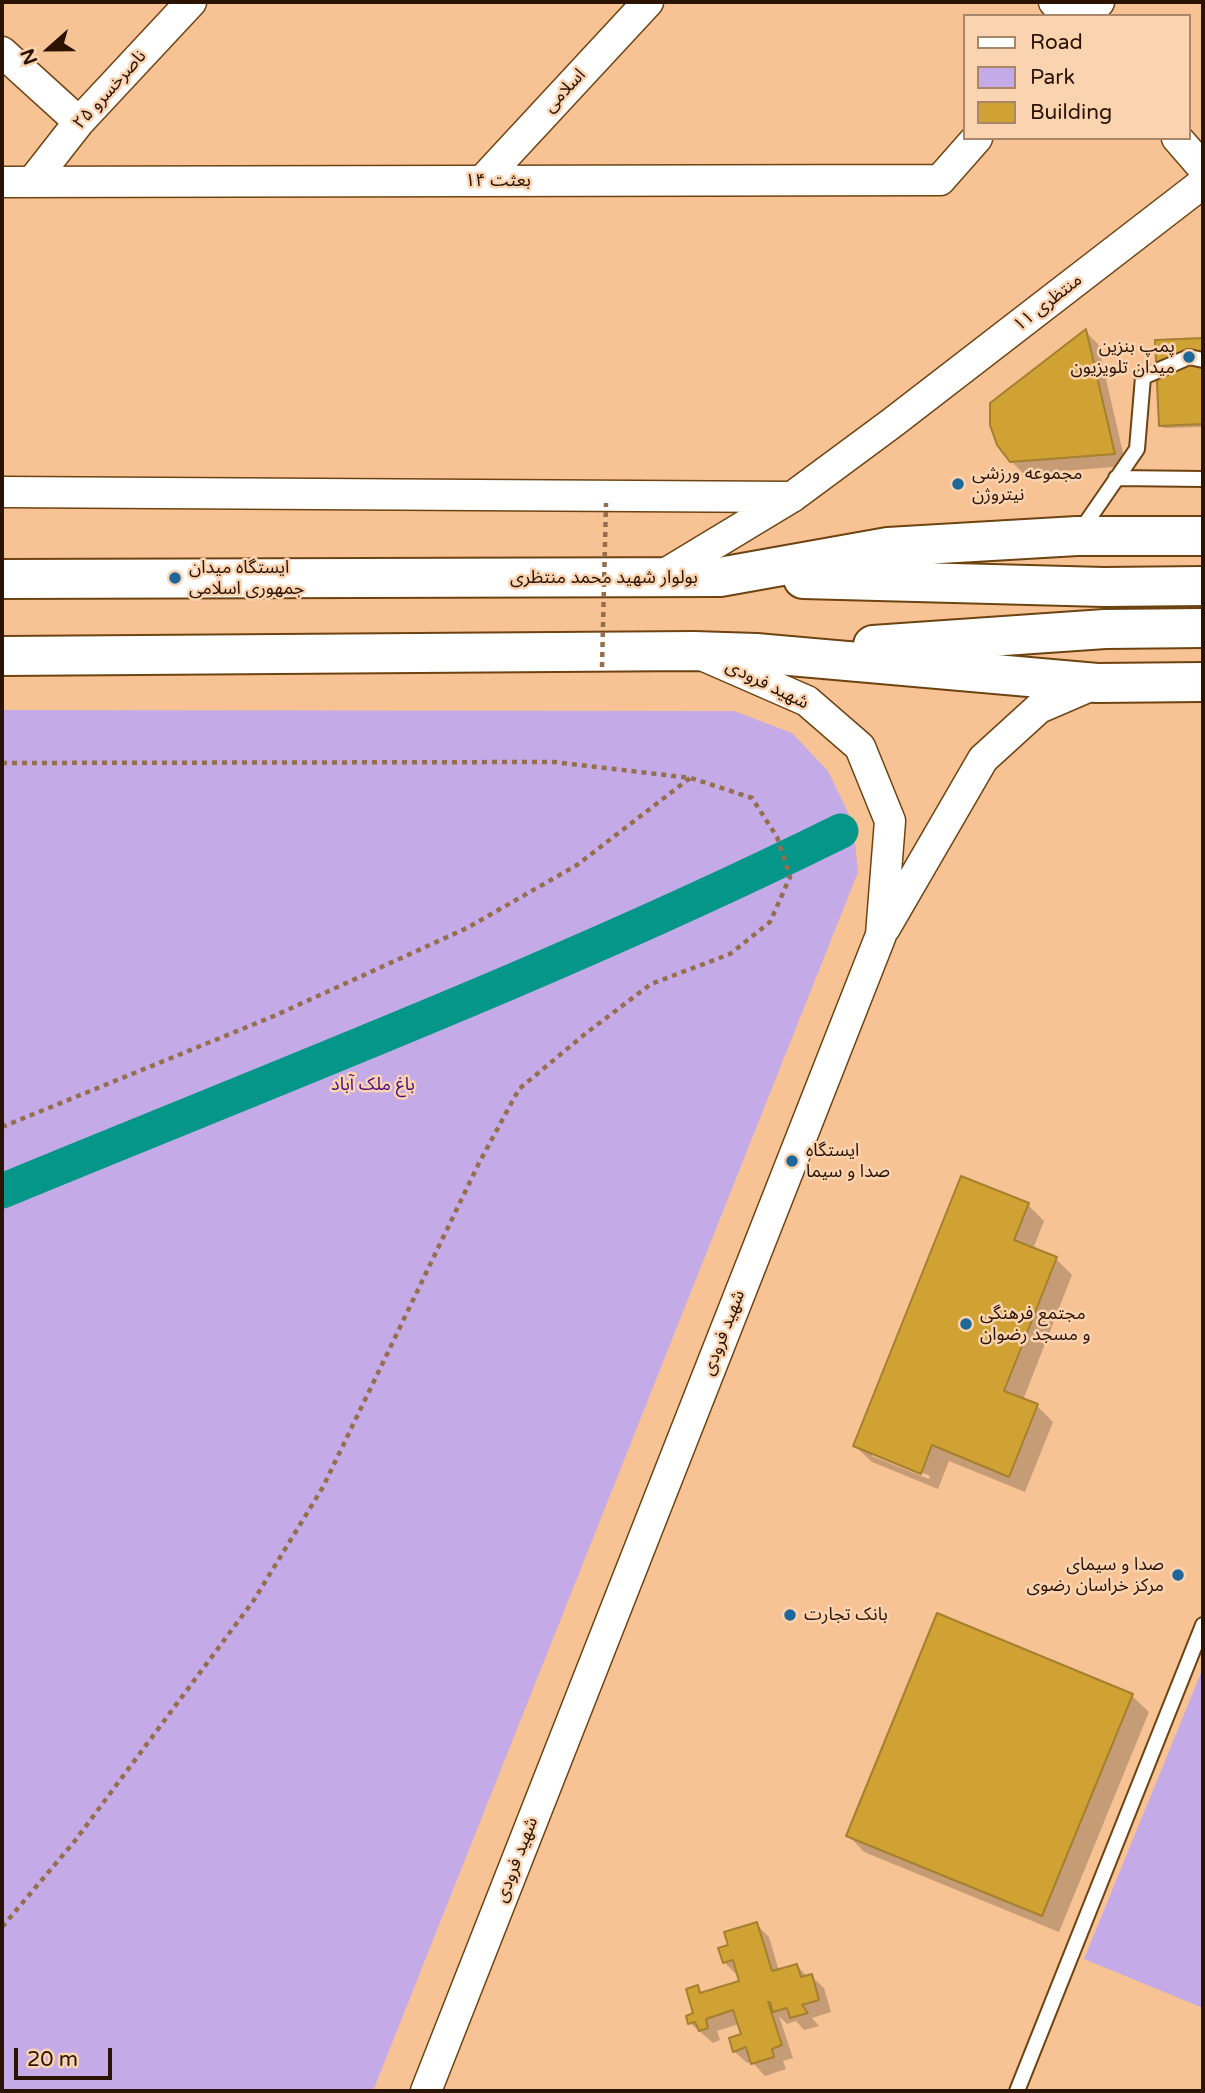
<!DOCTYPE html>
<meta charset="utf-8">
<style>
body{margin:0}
#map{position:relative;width:1205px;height:2093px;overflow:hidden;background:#f7c394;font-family:"Varela Round",sans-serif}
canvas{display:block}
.frame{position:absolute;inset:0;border:4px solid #2a1300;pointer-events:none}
.legend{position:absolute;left:963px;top:14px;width:228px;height:126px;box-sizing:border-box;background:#fad3b0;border:2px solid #a7866a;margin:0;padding:9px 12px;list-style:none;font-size:21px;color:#2a1300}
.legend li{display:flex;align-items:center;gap:14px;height:35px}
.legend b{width:35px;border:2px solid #a7866a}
.north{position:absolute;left:14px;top:14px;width:70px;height:70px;-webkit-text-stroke:5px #fad3b0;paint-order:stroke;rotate:249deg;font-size:19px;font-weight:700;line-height:28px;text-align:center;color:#2a1300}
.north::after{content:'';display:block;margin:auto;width:24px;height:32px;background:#2a1300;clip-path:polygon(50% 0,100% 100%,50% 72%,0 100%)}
.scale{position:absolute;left:14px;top:2048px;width:98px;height:32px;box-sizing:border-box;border:4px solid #2a1300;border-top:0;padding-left:9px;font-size:21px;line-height:24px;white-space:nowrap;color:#2a1300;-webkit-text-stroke:5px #fad3b0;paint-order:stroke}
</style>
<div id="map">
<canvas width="1205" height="2093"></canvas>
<div class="frame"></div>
<ul class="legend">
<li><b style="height:9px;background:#fff"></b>Road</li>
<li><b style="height:19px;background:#c4aae6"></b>Park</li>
<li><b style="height:19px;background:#d0a133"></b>Building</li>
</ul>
<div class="north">N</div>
<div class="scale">20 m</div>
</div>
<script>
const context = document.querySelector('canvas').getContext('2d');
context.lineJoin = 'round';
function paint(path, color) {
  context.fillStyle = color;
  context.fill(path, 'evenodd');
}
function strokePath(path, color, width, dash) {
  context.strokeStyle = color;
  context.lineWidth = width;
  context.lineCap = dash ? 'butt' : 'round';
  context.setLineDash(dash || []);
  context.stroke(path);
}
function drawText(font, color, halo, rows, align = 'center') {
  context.font = font + ' "Varela Round","Noto Sans Arabic",sans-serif';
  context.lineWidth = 5;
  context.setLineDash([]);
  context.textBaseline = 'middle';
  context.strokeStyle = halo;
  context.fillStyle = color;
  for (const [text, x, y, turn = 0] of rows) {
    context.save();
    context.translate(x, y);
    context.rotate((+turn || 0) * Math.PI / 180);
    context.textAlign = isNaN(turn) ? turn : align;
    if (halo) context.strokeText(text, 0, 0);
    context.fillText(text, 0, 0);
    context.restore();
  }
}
paint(new Path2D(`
 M2,710L734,711L792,733L828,771L853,823L858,872L373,2091H2Z
 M1203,1668V2008L1084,1959Z`), '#c4aae6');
paint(new Path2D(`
 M1086,332L1098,344L1126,466L1024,474L1011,461Z
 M1203,340V427L1164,428L1161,425L1157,342Z
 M1028,1205L1044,1221L1033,1249L1056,1259L1072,1275L1023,1400L1037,1406L1053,1422L1025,1492L949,1461L938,1489L872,1462L855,1446ZM872,1452L930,1476L929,1479L872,1456Z
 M1132,1696L1149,1712L1059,1932L864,1852L848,1835Z
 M756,1924L769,1937L779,1971L797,1966L808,1977L811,1976L824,1988L831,2012L812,2018L819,2026L804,2030L796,2021L787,2024L779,2016L793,2058L783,2061L786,2069L765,2076L752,2062L747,2063L734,2051L743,2035L739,2024L717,2031L720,2040L713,2043L690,2023L696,2014L697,1987L703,1993L741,1982L739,1974L737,1975L724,1962L730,1946Z`), '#0003');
strokePath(new Path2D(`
 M2,1191C283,1075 568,966 841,831`), '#039689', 35);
const building = new Path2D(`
 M1086,329L1115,454L1010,462L997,445L990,425V403Z
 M1203,338V424L1159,426L1155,340Z
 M961,1176L1029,1203L1014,1240L1057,1257L1004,1391L1038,1404L1009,1477L932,1445L921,1474L853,1446Z
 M937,1613L1133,1694L1042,1916L846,1836Z
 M757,1922L772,1971L797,1964L801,1977L812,1974L819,2000L802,2005L808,2013L790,2018L787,2008L773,2012L770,2002H768L782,2045L772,2049L774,2057L751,2064L746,2047L733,2052L729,2038L741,2034L733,2010L706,2019L708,2028L699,2031L695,2022L688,2024L686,2016L693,2013L686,1989L698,1985L700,1993L739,1981L733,1960L723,1963L718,1948L728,1945L724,1932Z`);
paint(building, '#d0a133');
strokePath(building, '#a4802f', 2);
const lane = new Path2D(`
 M1116,478L1203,479
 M1079,533L1137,449L1143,377L1189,357L1203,360
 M1017,2091L1203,1625`);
const street = new Path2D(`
 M1054,2L1068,16
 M1086,16L1099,2
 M2,52L79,122
 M1177,138L1203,168
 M482,181L648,2
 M2,182L940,180L977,138
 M32,182L79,122L191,2
 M2,492L792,497
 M658,578L792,497L892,423L1203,183
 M885,928L983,759L1039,708L1097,683
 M426,2091L881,935L890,821L860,747L807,701L704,656`);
const primary = new Path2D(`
 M2,579L720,577L888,547L1077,536H1203
 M803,579L1104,587L1203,586
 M873,645L1105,629L1203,628
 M2,656L694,651L756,653L1097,683L1203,682`);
strokePath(lane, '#6e4312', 18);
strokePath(street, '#6e4312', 33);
strokePath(primary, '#6e4312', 42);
strokePath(new Path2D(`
 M2,763L554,762L691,778L752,798L777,837L790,877L770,922L730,954L651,984L585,1034L519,1089L479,1163L323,1487L254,1600L74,1842L2,1927
 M2,1127L274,1016L467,928L577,865L690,778`), '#956f4d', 4.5, [5, 5]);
strokePath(lane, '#fff', 14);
strokePath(street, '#fff', 30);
strokePath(primary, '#fff', 38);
strokePath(new Path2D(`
 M602,667L606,503`), '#956f4d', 4.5, [5, 5]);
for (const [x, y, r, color] of [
 [1189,357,7,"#1d679b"],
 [958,484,7,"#1d679b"],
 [175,578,7,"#1d679b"],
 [792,1161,7,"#1d679b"],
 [966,1324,7,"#1d679b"],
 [1178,1575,7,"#1d679b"],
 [790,1615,7,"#1d679b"]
]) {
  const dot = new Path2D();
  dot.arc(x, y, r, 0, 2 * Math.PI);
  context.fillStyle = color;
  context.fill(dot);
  strokePath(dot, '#fad3b0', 2.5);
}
drawText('18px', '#2a1300', '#fad3b0', [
 ["ناصرخسرو ۲۵",110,90,-48],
 ["اسلامی",565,91,-47],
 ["بعثت ۱۴",498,181],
 ["منتظری ۱۱",1048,303,-38],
 ["بولوار شهید محمد منتظری",604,578],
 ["شهید فرودی",767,685,26],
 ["شهید فرودی",724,1333,-69],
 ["شهید فرودی",517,1860,-69]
]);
drawText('18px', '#2a1300', '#fad3b0', [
 ["پمپ بنزین",1175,347,"right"],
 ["میدان تلویزیون",1175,368,"right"],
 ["مجموعه ورزشی",972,474],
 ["نیتروژن",972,495],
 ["ایستگاه میدان",189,568],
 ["جمهوری اسلامی",189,589],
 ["ایستگاه",806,1151],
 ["صدا و سیما",806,1172],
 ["مجتمع فرهنگی",980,1314],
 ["و مسجد رضوان",980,1335],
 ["صدا و سیمای",1164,1565,"right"],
 ["مرکز خراسان رضوی",1164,1586,"right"],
 ["بانک تجارت",804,1615]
], 'left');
drawText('18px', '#4b0d79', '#fad3b0', [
 ["باغ ملک آباد",373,1085]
]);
</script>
